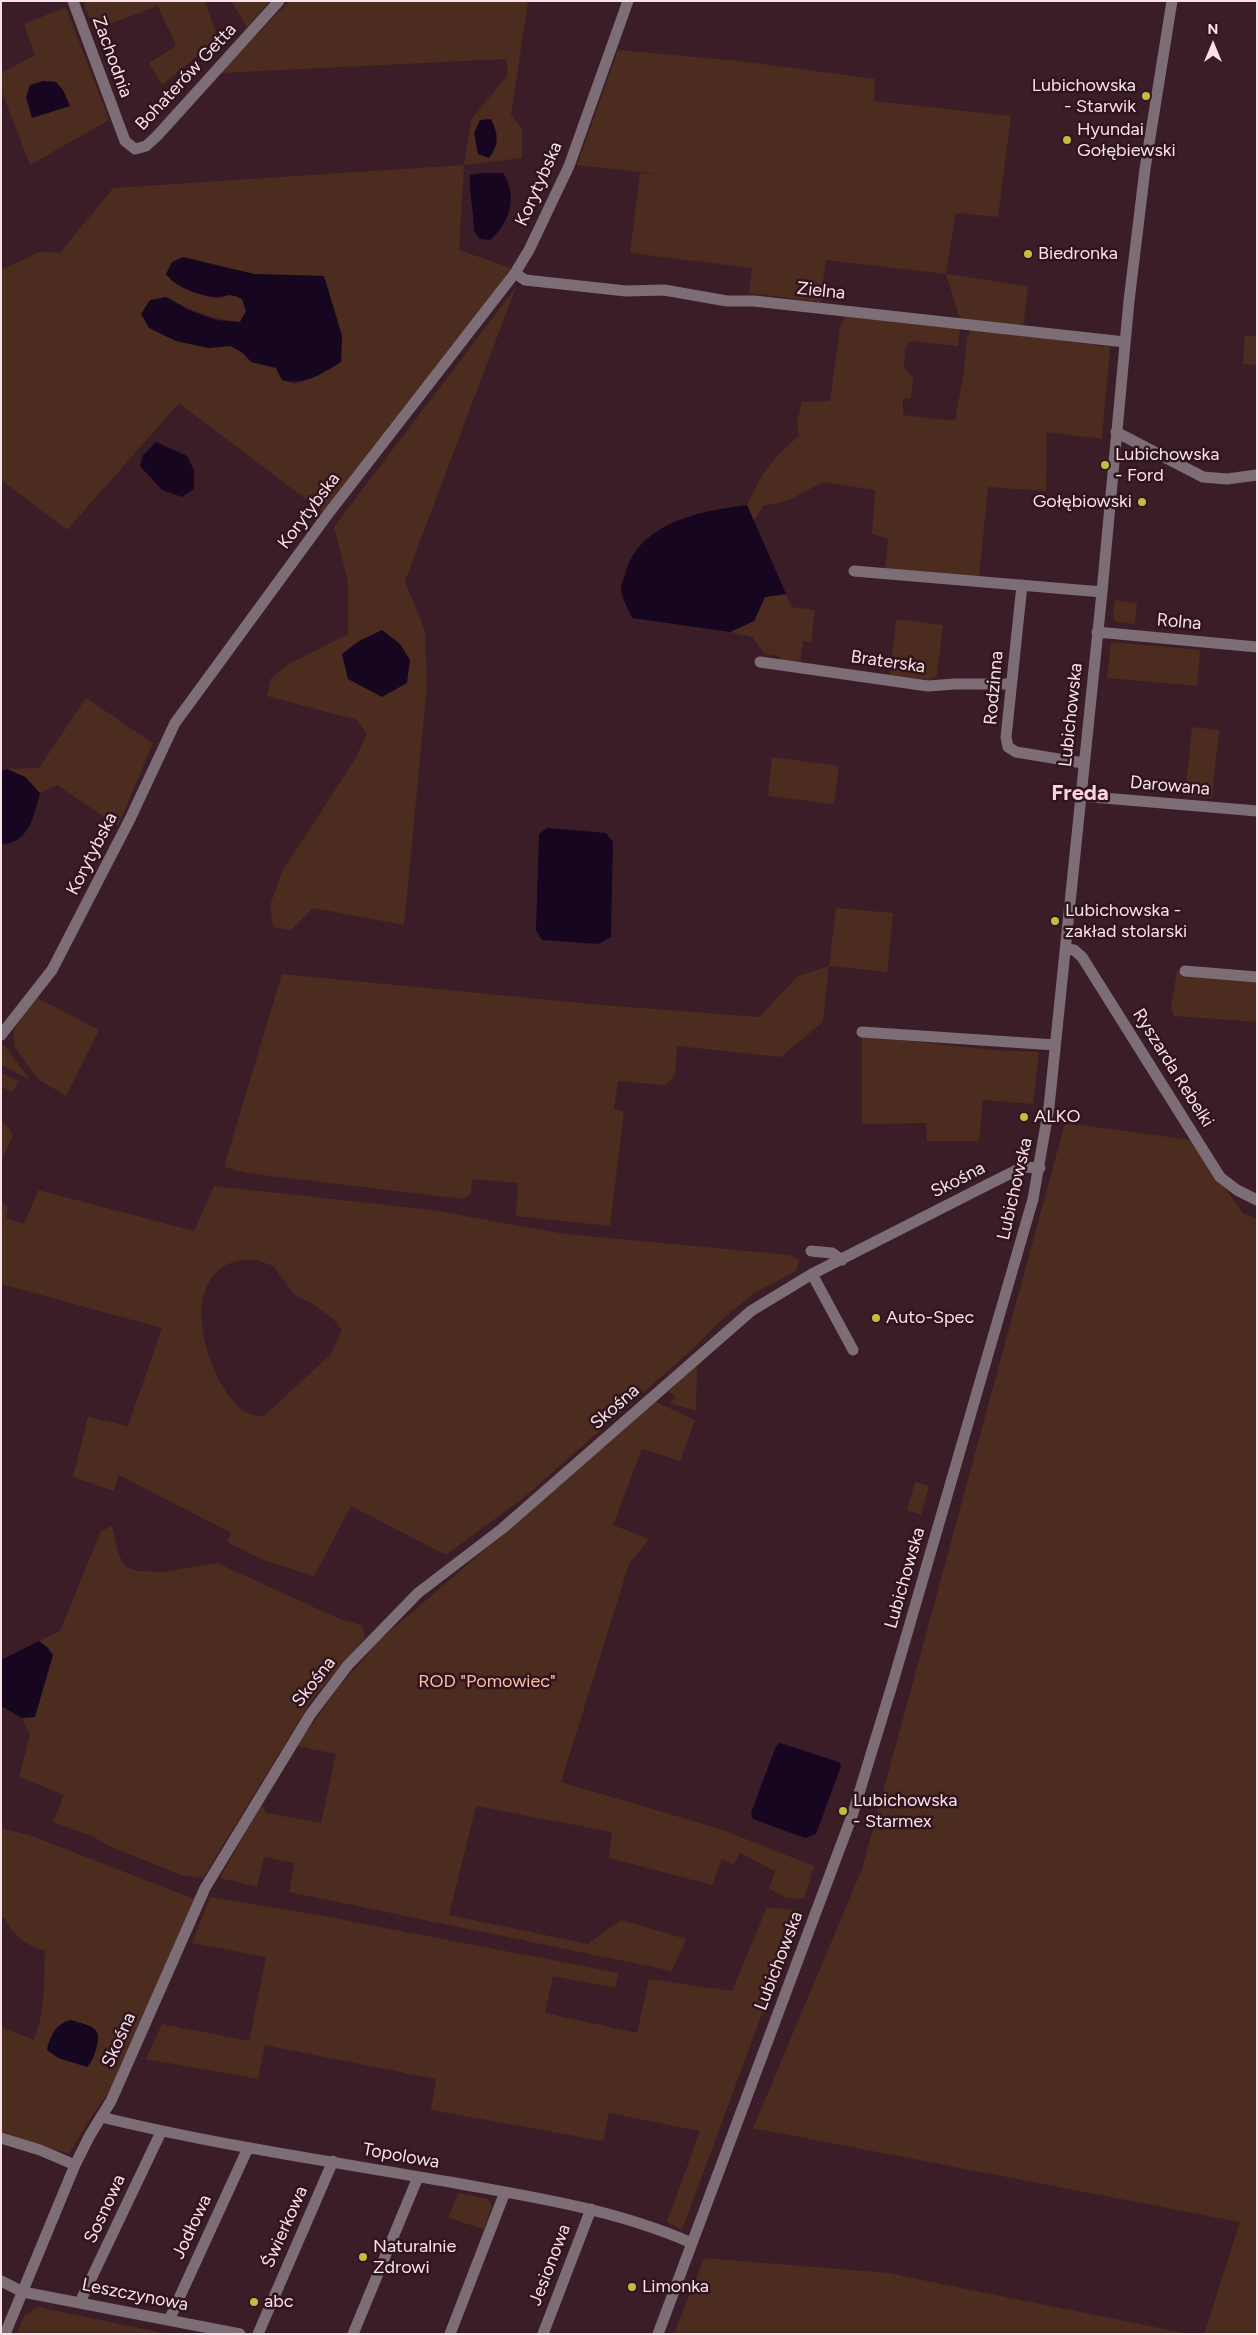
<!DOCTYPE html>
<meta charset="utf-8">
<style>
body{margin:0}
#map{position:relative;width:1258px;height:2335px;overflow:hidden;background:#3b1d27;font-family:Figtree,sans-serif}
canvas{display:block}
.frame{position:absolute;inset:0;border:2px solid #f7e2e8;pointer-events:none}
.north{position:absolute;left:1188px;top:20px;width:50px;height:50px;-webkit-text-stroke:4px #30141e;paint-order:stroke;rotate:0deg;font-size:14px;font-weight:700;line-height:20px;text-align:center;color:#f7e2e8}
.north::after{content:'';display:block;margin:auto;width:18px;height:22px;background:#f7e2e8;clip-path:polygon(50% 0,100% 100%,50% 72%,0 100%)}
</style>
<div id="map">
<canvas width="1258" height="2335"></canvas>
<div class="frame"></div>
<div class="north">N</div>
</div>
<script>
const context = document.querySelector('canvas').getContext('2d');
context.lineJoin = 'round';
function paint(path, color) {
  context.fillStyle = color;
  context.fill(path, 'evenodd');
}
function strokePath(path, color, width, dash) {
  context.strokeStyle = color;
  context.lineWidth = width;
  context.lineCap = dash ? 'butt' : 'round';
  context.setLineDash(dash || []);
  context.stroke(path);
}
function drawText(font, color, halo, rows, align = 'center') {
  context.font = font + ' Figtree,sans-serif';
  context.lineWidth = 5;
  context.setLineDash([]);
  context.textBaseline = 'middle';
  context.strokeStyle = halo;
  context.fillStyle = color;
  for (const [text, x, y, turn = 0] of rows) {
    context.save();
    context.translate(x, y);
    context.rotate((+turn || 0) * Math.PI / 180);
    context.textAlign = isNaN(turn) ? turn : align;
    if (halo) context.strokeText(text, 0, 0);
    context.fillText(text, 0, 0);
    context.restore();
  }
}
paint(new Path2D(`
 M83,1H205L218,39L162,85L149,63L176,46L158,6L94,30Z
 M231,1H270L247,27Z
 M289,1H528L511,115L522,129V158L464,165L459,250L511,268L329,517L179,403L67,530L1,480V270L39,252L60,253L113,188L464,165L471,120L508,74L506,59L220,73ZM220,267L254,274L324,276L342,336L321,374L295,384L282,380L276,368L252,362L243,353L231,346L208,348L166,297C191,311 212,319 240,322L246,311L242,299L231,294Z
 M66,7L109,120L30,165L1,90V73L35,55L24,24Z
 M618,50L739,61L875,79L874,101L1011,116L998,217L956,213L946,274L1028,286L1023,328L960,319L946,274L826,260L820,302L749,293L752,268L630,253L640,173L667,175L577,165Z
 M516,287L405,581L425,631L427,686L404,925L313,908L291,930L273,927L270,905L283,870L354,761L367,734L357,720L267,696L271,678L289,664L348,634V582L334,527Z
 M847,314L955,326L960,331L958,346L910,341L905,349L904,368L913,377L911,398H903V415L955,421L964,371L967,338L971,329L1110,347L1102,439L1047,432L1046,491L988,487L979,578L885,569L888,539L872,534L875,490L823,482L789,500L763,506L753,521L747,505C761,474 773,457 799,436L797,422L802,402L830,401L840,327Z
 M1245,335L1257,336V365L1243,364Z
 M786,594L792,607L815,610L811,642L803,641L800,663L783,661L778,656L765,654L752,637L730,632L754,621L765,597Z
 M1115,600L1137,603L1135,624L1117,622L1113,618Z
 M896,619L943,625L937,675L930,680L890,675Z
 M1111,642L1200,650L1197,686L1107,678Z
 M86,698L153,743L118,826L57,785L40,793L25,777L7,769L39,768Z
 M1192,727L1219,730L1212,798L1185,796Z
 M772,757L839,766L834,804L768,796Z
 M836,908L893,913L887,972L829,966L823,1022L781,1057L677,1046L675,1075L665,1085L618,1081L614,1109L624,1111L610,1226L516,1216L518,1183L472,1179L471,1194L463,1199L246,1173L224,1167L282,974L602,1005L759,1017L798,976L829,966Z
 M1177,971L1257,978V1022L1174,1016L1171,1007Z
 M34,996L99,1030L66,1096L38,1079L14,1046V1030Z
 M862,1036L993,1050L1039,1052L1033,1104L983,1100L979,1141H927L926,1123L862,1124Z
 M1,1045L5,1046L30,1080L1,1065Z
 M1,1073L18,1081L13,1092L1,1087Z
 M1,1122L7,1125L13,1135L1,1162Z
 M1065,1123L1191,1140L1243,1213L1257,1219V2334H1204L1240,2222L753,2128L862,1869Z
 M214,1186L432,1210L565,1234L790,1255L799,1260L796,1271L753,1294L720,1321L694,1348L522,1499L446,1555L351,1506L314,1576L263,1560L227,1542L231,1533L119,1475L114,1491L73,1477L88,1417L128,1426L162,1328L1,1284V1202L8,1207L6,1218L24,1224L38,1190L194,1231ZM257,1260L273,1266L295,1295L313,1304L333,1319L342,1330L331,1354L263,1417C256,1415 246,1414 241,1409C210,1382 182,1299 220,1269C231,1260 245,1260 257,1260Z
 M696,1365L697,1367L696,1411L670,1403L675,1397L669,1391Z
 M656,1402L695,1420L680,1461L642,1449L613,1525L649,1539L629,1564L561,1782L720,1829L814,1866L804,1899L786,1898L769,1889L775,1871L740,1853L733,1865L722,1859L712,1885L609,1858L612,1832L476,1806L449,1915L588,1944L621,1920L686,1939L672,1971L289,1892L294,1863L264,1857L257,1887L220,1878L262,1804L266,1813L321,1823L336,1754L296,1746L338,1688L381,1639Z
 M915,1482L929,1486L921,1515L907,1510Z
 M112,1526L118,1553L125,1566L137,1571L161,1572L217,1563L342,1620L362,1625L365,1638L313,1698L203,1878L181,1875L107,1845L94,1837L53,1822L64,1795L19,1777L30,1735L22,1718L35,1717L48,1648L39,1641L60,1631L101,1531Z
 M1,1828L32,1836L194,1899L113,2087L93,2114L69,2154L1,2132V2027L34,2040C45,2012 44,1981 45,1951C25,1945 14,1936 4,1918H1Z
 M210,1897L313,1914L619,1973L615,1988L553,1976L545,2013L637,2033L649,1979L732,1991L767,1907L800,1911L682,2230L667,2222L700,2131L609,2113L603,2141L431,2110L436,2079L265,2045L258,2079L146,2059L162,2024L249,2041L266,1957L192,1943Z
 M458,2193L488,2199L492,2207L484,2229L448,2218Z
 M704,2258L888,2273L1188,2334H674Z
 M38,2307L163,2333L164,2334L17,2333L25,2315Z`), '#4b2c1f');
paint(new Path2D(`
 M43,81L56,82L63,90L70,106L32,118L26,97L30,85Z
 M491,119C498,134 500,144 489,158L478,154L474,133L480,120Z
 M483,173H503C518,197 510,223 490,240L480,239L474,231C474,212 469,194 470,175Z
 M183,257L254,274L324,276L342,336L341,362C321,374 305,386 282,380L276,368L251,362L243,353L231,346L208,348L176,341L149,328L141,314L150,300L166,297L189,310L216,320L240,322L246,311L242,299C224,290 225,300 212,297C196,294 175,287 166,274L172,262Z
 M156,442L187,456L194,470V489L182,497L162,490L140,466L143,455Z
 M747,505L786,594L765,597L754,621L730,632L632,618C629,609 621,598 621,589C621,584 625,576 626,571C642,521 702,511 747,505Z
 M382,630L400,644L410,660L407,683L382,697L348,679L342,654L359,641Z
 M7,769L25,777L40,793C34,815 29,844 1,844V771Z
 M547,828L606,833L613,842L611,937L598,944L542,940L536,930L539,834Z
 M39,1641L48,1648L53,1655L35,1717L22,1718L1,1706V1660Z
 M780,1743L839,1762L841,1766L816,1834L805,1838L753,1819L751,1813L776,1746Z
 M71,2020C89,2026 104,2026 96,2049C94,2056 92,2062 87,2067L58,2058L47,2050C50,2036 56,2023 71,2020Z`), '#17061f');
strokePath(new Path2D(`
 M73,1L125,141L135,149L146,146L157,136L279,1
 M515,273L525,280L626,291L664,290L727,301H754L1125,342
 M1116,432L1203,477L1227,479L1257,475
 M854,571L1102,592
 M1022,585L1006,737L1008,747L1016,752L1083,763
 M1097,632L1257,647
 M760,662L928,686L955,684H1011
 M1080,796L1257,811
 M1066,949L1074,950L1082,957L1220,1177L1237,1190L1257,1200
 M1185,971L1257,977
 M862,1032L1055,1045
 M1,1035L52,970L130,819L175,723L328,514L515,273L529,250L569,166L628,1
 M811,1251L832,1253L842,1260
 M812,1274L853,1350
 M101,2117C216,2145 334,2162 450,2182C532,2197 615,2209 692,2243
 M1,2138L40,2150L75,2165
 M1,2281L23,2292L240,2334
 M80,2302L161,2132
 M169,2320L248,2148
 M5,2334L75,2165L90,2135L111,2101L205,1888L310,1715L348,1665L418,1593L503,1528L751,1311L812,1274L987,1185L1023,1167L1040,1168
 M258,2334L333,2161
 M353,2334L418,2177
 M450,2334L505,2192
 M543,2334L591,2209
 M658,2334L853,1813L893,1682L1033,1199L1049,1107L1102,592L1129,301L1145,169L1172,1`), '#7c6d77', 11);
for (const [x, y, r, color] of [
 [1146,96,5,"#bebf42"],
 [1067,140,5,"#bebf42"],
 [1028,254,5,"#bebf42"],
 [1105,465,5,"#bebf42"],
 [1142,502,5,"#bebf42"],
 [1055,921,5,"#bebf42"],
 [1024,1117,5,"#bebf42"],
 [876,1318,5,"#bebf42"],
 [843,1811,5,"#bebf42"],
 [363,2257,5,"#bebf42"],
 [632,2287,5,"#bebf42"],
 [254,2302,5,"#bebf42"]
]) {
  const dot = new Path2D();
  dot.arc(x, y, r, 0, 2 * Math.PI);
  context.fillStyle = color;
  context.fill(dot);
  strokePath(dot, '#30141e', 2);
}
drawText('18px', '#f7e2e8', '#30141e', [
 ["Zachodnia",112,57,70],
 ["Bohaterów Getta",186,77,-47],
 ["Korytybska",539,184,-66],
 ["Zielna",821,291,6],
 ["Korytybska",309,511,-53],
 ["Rolna",1179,622,5],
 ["Braterska",888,662,8],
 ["Rodzinna",994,688,-85],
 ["Lubichowska",1071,715,-84],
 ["Darowana",1170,786,5],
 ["Korytybska",92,854,-63],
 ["Ryszarda Rebelki",1173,1068,58],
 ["Skośna",958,1180,-27],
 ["Lubichowska",1015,1189,-77],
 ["Skośna",615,1407,-41],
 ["Lubichowska",905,1578,-74],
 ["Skośna",314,1682,-52],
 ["Lubichowska",779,1961,-69],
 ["Skośna",119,2040,-66],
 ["Topolowa",401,2156,10],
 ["Sosnowa",105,2209,-65],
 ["Jodłowa",192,2227,-65],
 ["Świerkowa",285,2227,-66],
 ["Jesionowa",550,2265,-69],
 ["Leszczynowa",135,2295,11]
]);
drawText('18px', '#f7e2e8', '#30141e', [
 ["Lubichowska",1136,86,"right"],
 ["- Starwik",1136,107,"right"],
 ["Hyundai",1077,130],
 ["Gołębiewski",1077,151],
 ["Biedronka",1038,254],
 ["Lubichowska",1115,455],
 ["- Ford",1115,476],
 ["Gołębiowski",1132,502,"right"],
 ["Lubichowska -",1065,911],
 ["zakład stolarski",1065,932],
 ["ALKO",1034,1117],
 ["Auto-Spec",886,1318],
 ["Lubichowska",853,1801],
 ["- Starmex",853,1822],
 ["Naturalnie",373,2247],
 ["Zdrowi",373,2268],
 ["Limonka",642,2287],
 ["abc",264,2302]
], 'left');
drawText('18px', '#ffbea3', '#30141e', [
 ["ROD \"Pomowiec\"",487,1682]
]);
drawText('bold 22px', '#fcd3df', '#30141e', [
 ["Freda",1080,794]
]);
</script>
